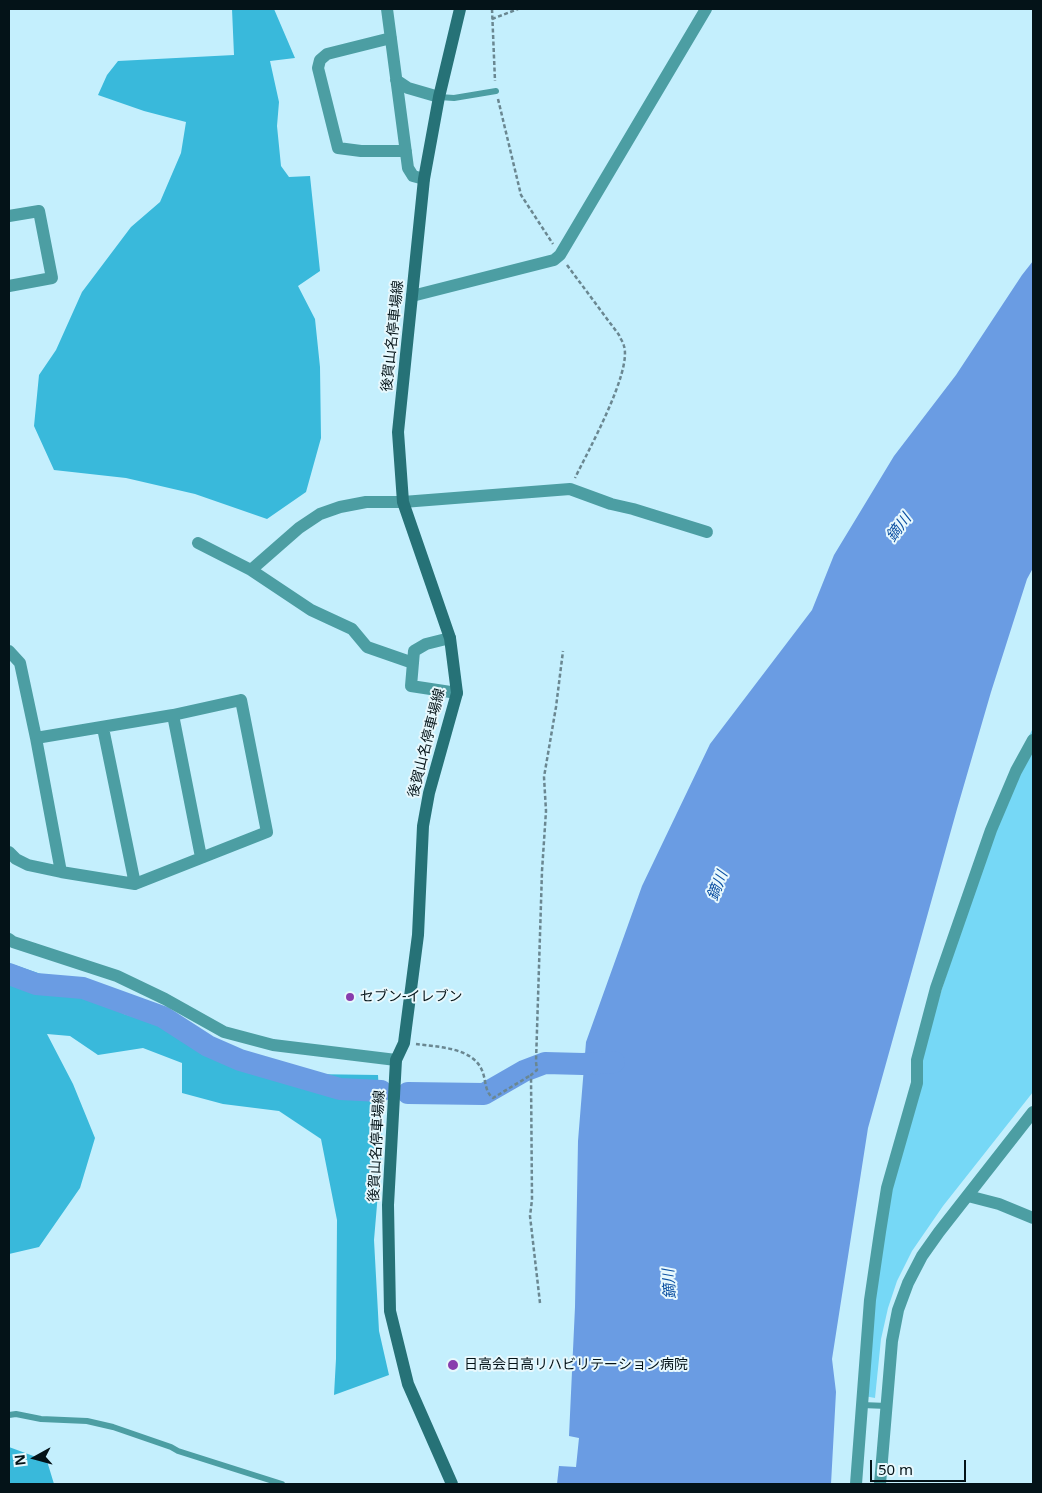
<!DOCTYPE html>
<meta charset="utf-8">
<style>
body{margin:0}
#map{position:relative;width:1042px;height:1493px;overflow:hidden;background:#c4effd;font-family:"Noto Sans",sans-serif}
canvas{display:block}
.frame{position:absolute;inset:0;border:10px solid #041318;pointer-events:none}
.north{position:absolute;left:10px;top:1433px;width:50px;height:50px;-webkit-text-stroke:4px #e7f8fd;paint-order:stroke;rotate:263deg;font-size:14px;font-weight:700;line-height:20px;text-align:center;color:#041318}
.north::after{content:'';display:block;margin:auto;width:18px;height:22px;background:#041318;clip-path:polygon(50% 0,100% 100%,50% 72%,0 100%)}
.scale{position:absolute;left:870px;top:1460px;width:96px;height:22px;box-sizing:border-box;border:2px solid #041318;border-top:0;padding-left:6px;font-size:15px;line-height:18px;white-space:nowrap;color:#041318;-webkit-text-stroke:4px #e7f8fd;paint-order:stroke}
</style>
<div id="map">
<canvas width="1042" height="1493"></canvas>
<div class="frame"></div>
<div class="north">N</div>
<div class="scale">50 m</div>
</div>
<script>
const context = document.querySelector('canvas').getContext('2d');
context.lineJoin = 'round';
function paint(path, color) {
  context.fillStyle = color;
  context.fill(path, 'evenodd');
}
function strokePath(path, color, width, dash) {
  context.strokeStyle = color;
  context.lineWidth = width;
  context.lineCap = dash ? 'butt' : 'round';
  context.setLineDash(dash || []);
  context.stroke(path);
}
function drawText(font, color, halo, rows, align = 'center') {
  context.font = font + ' "Noto Sans","Noto Sans JP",sans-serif';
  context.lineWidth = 4;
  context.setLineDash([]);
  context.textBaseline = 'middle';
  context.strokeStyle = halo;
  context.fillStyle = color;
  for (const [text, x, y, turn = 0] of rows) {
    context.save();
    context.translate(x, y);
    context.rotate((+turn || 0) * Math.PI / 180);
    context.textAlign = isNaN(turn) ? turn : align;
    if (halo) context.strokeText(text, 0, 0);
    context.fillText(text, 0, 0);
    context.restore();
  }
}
paint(new Path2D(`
 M1033,728V1092L943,1206L912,1251L897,1281L888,1308L881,1339L875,1398L859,1395L868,1300L912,1083L1012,769Z`), '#76d8f6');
paint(new Path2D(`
 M232,9H274L295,58L270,61L279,102L277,126L281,166L289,177L310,176L320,271L298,286L315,319L320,367L321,438L306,492L267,519L195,494L126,478L54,470L34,426L39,375L56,350L82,292L131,227L160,202L181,153L186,122L144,111L98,95L107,75L118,61L234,55Z
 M9,963L64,982L124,1014L308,1074L378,1075L382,1146L374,1240L379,1331L389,1375L334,1395L336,1359L337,1220L321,1139L279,1111L223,1104L182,1093V1063L143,1048L98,1055L70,1036L47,1034L73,1084L95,1138L80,1188L39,1247L9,1254Z
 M9,1447L47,1461L54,1484H9Z`), '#39b9db');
paint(new Path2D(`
 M1033,261V568L1027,579L991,692L957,809L868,1128L832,1359L836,1392L831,1484H557L559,1466L576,1467L579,1438L569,1436L575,1307L578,1141L586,1042L642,886L710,744L812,610L834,555L894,456L956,375L1022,275Z`), '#6a9ce3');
strokePath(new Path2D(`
 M9,974L36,984L83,988L163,1017L208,1046L240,1060L340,1089L381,1091
 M408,1093L484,1094L524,1071L545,1063L583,1064L614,1062`), '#6a9ce3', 22);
strokePath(new Path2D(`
 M492,9L495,81
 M492,19L518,9
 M498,99L521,195L553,244
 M567,265L619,335C620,338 623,342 624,346C632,372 588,451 575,478
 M416,1044C437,1047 475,1047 483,1073C486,1082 485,1092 493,1098L531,1075
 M540,1303L530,1216L532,1200L531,1075L537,1070L536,1062L542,871L546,811L544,777L556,707L563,651`), '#6a8791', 2.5, [4, 2.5]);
strokePath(new Path2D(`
 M439,97L454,98L496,91
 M862,1405L887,1406
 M9,1415L16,1414L41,1419L87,1421L113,1427L171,1447L178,1451L282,1484`), '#4c9ea3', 6);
strokePath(new Path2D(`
 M387,9L408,168L413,176L424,179
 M391,38L327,54L320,60L318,68L338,148L361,151H406
 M396,80L408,88L439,97
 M9,216L39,211L52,278L9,286
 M412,296L554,260L560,255L706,9
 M198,543L251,570L311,610L352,629L367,647L413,663
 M251,570L299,528L320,514L340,507L366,502H403L570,489L611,504L633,509L707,532
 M450,638L426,644L414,651L411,686L457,693
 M9,651L20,663L36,738L61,872
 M173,715L201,857
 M103,728L135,884
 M9,852L16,859L28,865L61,872L135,884L267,832L241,700L173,715L36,738
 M968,1196L999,1204L1033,1218
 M856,1484L870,1300L880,1232L887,1188L917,1083V1060L936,988L991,830L1016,771L1033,740`), '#4c9ea3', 12);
strokePath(new Path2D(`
 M9,939L13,942L117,976L165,999L224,1032L273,1045L396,1060
 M880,1484L892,1341L898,1310L908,1283L922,1256L939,1232L1033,1112`), '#4c9ea3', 12);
strokePath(new Path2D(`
 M452,1484L408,1384L390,1311L388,1205L396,1060L404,1043L418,935L423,826L429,793L457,693L450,638L403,502L398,432L424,179L439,97L460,9`), '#267277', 12);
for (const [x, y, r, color] of [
 [350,997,5,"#883cad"],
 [453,1365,6,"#883cad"]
]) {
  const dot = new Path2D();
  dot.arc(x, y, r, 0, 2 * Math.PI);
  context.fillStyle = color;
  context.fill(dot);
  strokePath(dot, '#e7f8fd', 2);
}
drawText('14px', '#041318', '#e7f8fd', [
 ["後賀山名停車場線",393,336,-84],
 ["後賀山名停車場線",427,743,-76],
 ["後賀山名停車場線",377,1146,-87]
]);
drawText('14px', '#041318', '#e7f8fd', [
 ["セブン-イレブン",360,997],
 ["日高会日高リハビリテーション病院",464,1365]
], 'left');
drawText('italic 15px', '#0c50a2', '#e7f8fd', [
 ["鏑川",899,528,-53],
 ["鏑川",718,886,-69],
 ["鏑川",670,1284,-94]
]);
</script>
